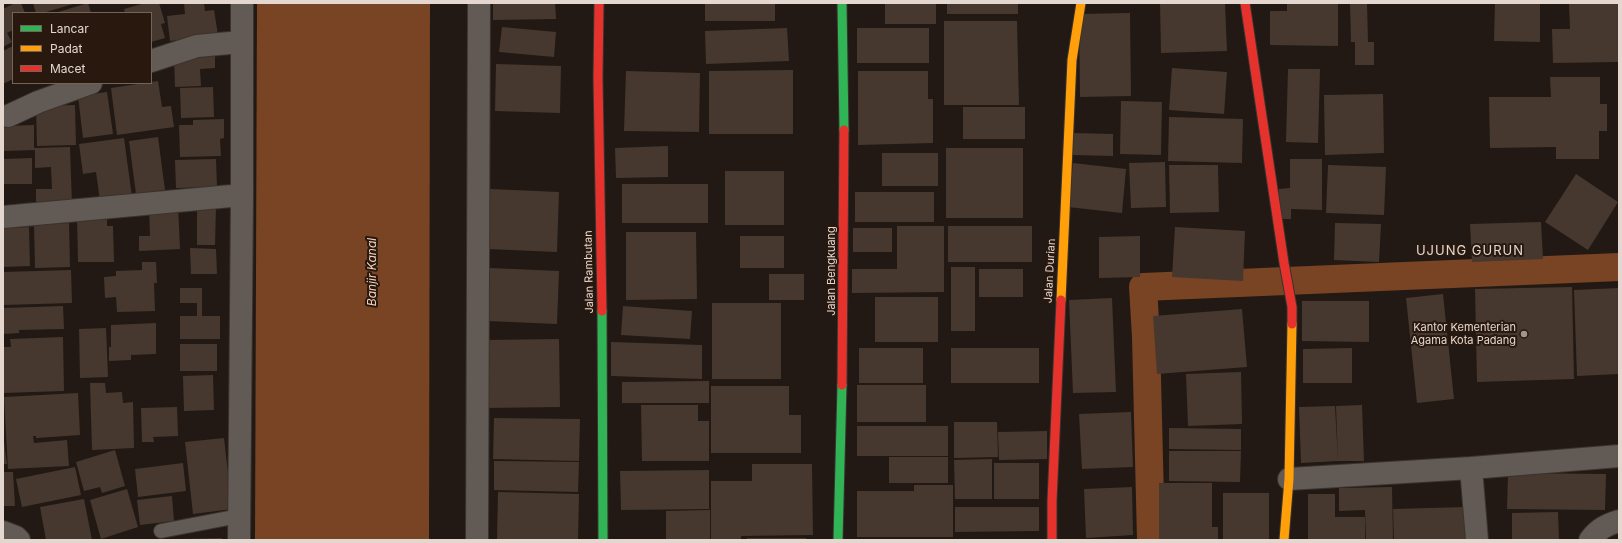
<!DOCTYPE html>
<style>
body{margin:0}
#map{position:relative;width:1622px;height:543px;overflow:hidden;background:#221914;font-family:Inter,sans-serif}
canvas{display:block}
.frame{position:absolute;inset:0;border:4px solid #e3d7d0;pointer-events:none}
.legend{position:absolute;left:12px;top:12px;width:140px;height:72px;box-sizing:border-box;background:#28180e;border:1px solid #73645c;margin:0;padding:5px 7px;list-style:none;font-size:12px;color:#e3d7d0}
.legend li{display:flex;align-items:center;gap:8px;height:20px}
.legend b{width:20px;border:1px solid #73645c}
</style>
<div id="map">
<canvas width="1622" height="543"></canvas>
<div class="frame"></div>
<ul class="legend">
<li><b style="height:5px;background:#30b455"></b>Lancar</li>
<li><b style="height:5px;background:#ff9f0a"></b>Padat</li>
<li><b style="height:5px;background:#e5322d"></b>Macet</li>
</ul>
</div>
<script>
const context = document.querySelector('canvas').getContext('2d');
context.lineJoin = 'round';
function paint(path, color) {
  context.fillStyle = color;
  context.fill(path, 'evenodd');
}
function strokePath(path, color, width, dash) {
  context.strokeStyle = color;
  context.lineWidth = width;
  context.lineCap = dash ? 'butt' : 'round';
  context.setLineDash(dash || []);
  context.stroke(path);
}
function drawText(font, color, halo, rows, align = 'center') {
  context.font = font + ' Inter,sans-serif';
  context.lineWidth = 4;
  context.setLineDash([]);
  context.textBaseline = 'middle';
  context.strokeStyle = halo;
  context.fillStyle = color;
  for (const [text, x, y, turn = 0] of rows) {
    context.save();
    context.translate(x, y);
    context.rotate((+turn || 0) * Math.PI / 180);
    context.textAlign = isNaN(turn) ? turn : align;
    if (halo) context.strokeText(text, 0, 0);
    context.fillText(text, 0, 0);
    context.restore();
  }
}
paint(new Path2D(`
 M257,3H430L429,540H255Z`), '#784423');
strokePath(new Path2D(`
 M1151,540L1146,337L1143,287L1619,267`), '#784423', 28);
paint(new Path2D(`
 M15,3H21L25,13H13V30L7,33L12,42L3,47V9Z
 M33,3H76L43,13H36Z
 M88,3L91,13H55Z
 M145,3H159L165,23L161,24L165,38L151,42V13H125L124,9Z
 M184,3H204L205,11L214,10L218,35L170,41L167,16L185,14Z
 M493,3H555L556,19L493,20Z
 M705,3H775V21H705Z
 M885,3H936V24H885Z
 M947,3H1018V14H947Z
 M1160,3H1225L1227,51L1161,53Z
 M1287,3H1338V46L1270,45V11H1287Z
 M1350,3H1367L1368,42H1374V65H1355V42H1351Z
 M1495,3H1540V42L1494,41Z
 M1569,3H1619V62L1553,63L1552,29H1570Z
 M1130,13L1131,96L1080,97L1079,14Z
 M944,21H1017L1019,105H944Z
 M502,27L556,32L554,57L499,52Z
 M787,28L789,61L706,64L705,31Z
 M857,28H929V63H857Z
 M13,46V79L3,84V51Z
 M215,54V68L200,69L201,86L175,87L174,55Z
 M496,64L561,66L560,113L495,111Z
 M1172,68L1227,72L1224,114L1169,110Z
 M1288,69H1320L1318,143L1286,142Z
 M793,70V134H709V71Z
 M626,71L700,73L699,132L624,131Z
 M858,71H928V99H933V143L858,145Z
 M1550,77H1600V104H1607V131H1599V159H1556V147L1490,148L1489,97H1551Z
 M158,81L162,107L171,106L174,127L117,135L111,88Z
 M213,87L214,117L181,118L180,88Z
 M107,92L113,134L83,138L78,96Z
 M1383,94L1384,153L1325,155L1324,95Z
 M1121,101L1162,102L1161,155L1120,154Z
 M75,105L76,145L37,146L36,106Z
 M963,107H1025V139H963Z
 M1169,117L1243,119L1242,163L1168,161Z
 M224,119V138L220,139L221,156L180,157L179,125H193V120Z
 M34,125V148L70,147L72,205H36V189H52L51,167L35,168V150L3,151V126Z
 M1072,133L1113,134V156L1072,155Z
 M158,137L165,190L136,194L129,141Z
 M124,138L132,197L100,201L96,172L83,174L79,144Z
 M668,146V177L616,178L615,148Z
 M946,148H1023V218H946Z
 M882,153H938V186H882Z
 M32,158V184H3V159Z
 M216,159L217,187L176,188L175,160Z
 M1290,159H1322V210L1291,209V219H1279V189L1290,188Z
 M1165,162L1166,207L1131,208L1129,163Z
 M1073,163L1126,169L1122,213L1068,207Z
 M1169,165H1218L1219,212L1170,213Z
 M1328,165L1386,167L1384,215L1326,213Z
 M725,171H784V225H725Z
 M1576,174L1618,202L1588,250L1545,222Z
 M622,184H708V223H622Z
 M490,189L559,192L557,252L488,249Z
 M855,192H934V222H855Z
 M178,205L180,249L139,251V236H150L149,206Z
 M197,206H216L215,245H197Z
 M107,216V226H113L114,262H78L77,217Z
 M1541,222L1543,259L1472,262L1470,224Z
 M69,223L70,267L35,268L34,224Z
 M1335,223L1381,224L1379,262L1334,260Z
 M897,226H944V292L852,293V269H897Z
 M948,226H1032V262H948Z
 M29,227L30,266L3,267V228Z
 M1175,227L1245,231L1243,281L1172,277Z
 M853,228H892V252H853Z
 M626,232H696L697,299L626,300Z
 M740,236H784V268H740Z
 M1140,236V277L1099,278V237Z
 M190,248L216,249L217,274H191Z
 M142,262H156L157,283H154L155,311L117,312L116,297L105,298L104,277L116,276V271L142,270Z
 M951,267H975V331H951Z
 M490,268L559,271L557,324L488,321Z
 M979,269H1023V297H979Z
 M71,270L72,303L3,305V272Z
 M769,274H804V300H769Z
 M1572,287L1574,379L1477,382L1475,289Z
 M180,288H202V316H220V339H180V316H197V303H180Z
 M1619,288V374L1577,376L1574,290Z
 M1443,294L1454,399L1417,403L1406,298Z
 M875,297H938V342H875Z
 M1112,298L1116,392L1073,393L1069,300Z
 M1302,301H1369V342L1302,341Z
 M712,303H781V379H712Z
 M63,306L64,329L19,330V333L3,334V308Z
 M623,306L692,311L690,339L621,335Z
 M1242,309L1247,367L1157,374L1153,316Z
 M156,323V354L131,355V360L109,361V347H111V325Z
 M106,328L108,377L80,378L79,329Z
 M63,337L64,391L3,393V347H11L10,339Z
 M559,339L560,407L485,408L484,340Z
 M611,342L702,345V379L611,376Z
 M180,344H217V371H180Z
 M859,348H923V383H859Z
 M951,348H1039V383H951Z
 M1352,348V383H1303V349Z
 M1241,372L1242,424L1188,426L1186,374Z
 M213,375L214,410L184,411L183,376Z
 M709,381V403H622V382Z
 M90,383H105L106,393L122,392L123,403L133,402L134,448L92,450Z
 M857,385H926V422H857Z
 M711,386H789V415H801V453H711Z
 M78,393L80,435L36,438V436H33L34,443L67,440L69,466L8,469L4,397Z
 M641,405H698V421H709V461H642Z
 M1362,405L1364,461H1338L1336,406Z
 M1335,406L1338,461L1301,463L1299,407Z
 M177,407L178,436L153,437L154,442H142L141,408Z
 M1131,412L1133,467L1082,469L1079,414Z
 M494,418L580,419L579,461L493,459Z
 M954,422H997L998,457L954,458Z
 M857,426H948V456H857Z
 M1169,428L1241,429V450L1169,449Z
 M1047,431V459L999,460L998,432Z
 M3,435L7,464H3Z
 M224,438L232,509L193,514L185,442Z
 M115,450L125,486L102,493L100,487L84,491L76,462Z
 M1169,451H1241L1240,482L1169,481Z
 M889,457H948V483H889Z
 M992,459V499H955L954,460Z
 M494,461L579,462L578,492L494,490Z
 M183,463L186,491L138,497L135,469Z
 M994,463H1039V499H994Z
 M752,464H812L813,535L741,536V540H711V481H752Z
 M75,467L81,495L22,507L16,479Z
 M709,470V509L621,510L620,471Z
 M3,472H13L15,506H3Z
 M1508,473L1606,474L1605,510L1507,509Z
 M1159,483H1212V527H1218V540H1159Z
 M914,485H953V537H857V491H914Z
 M1132,487L1133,535L1086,538L1084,489Z
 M1392,487L1393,540H1366L1365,510L1339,511V488Z
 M127,489L138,527L101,539L90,500Z
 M498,492L579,494L578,540H497Z
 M1223,493H1269V540H1223Z
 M1308,494H1335V517H1365V540H1308Z
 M172,496L174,521L140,525L137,500Z
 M84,499L92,540H46L40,507Z
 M955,507H1039V531L955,532Z
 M1465,507V540H1394L1393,509Z
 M710,510V540H666V511Z
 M1558,512L1559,540H1512V513Z
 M222,538V540H180V539Z
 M747,538H806V540H747Z`), '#46382e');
const lane = new Path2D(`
 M161,531L239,516`);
const street = new Path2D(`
 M151,61L197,46L241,42
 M8,116L38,102L91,83
 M3,217L242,195
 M1471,468L1477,540
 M1289,479L1471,468L1619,456
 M3,532L16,537L19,540
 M239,540L242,195V3
 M477,540L479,3
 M1590,540C1598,529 1606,525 1619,521`);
const fast = new Path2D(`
 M842,3L844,130
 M602,311L603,540
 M838,540L842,385`);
const slow = new Path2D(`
 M1061,300L1072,60L1081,3
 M1284,540L1289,479L1292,324`);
const jam = new Path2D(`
 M599,3L598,78L602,311
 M1245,3L1284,263L1292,307V324
 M842,385L844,130
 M1052,540V501L1061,300`);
strokePath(lane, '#3a332f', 16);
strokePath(street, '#3a332f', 24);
strokePath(fast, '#3a332f', 11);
strokePath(slow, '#3a332f', 11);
strokePath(jam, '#3a332f', 11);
strokePath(lane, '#625a55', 14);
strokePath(street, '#625a55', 22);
strokePath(fast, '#30b455', 9);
strokePath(slow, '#ff9f0a', 9);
strokePath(jam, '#e5322d', 9);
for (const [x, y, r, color] of [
 [1524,334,4,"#9f948e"]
]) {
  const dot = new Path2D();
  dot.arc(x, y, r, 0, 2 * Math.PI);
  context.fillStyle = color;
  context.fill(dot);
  strokePath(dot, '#28180e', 1.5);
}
drawText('11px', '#e3d7d0', '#28180e', [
 ["Jalan Bengkuang",832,271,-90],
 ["Jalan Durian",1050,271,-87],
 ["Jalan Rambutan",589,272,-91]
]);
drawText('11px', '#e3d7d0', '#28180e', [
 ["Kantor Kementerian",1516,328],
 ["Agama Kota Padang",1516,341]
], 'right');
drawText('italic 12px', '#f5d2be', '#28180e', [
 ["Banjir Kanal",372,272,-90]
]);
context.letterSpacing = '1px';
drawText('13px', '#e3d7d0', '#28180e', [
 ["UJUNG GURUN",1470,251]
]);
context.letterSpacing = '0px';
</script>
